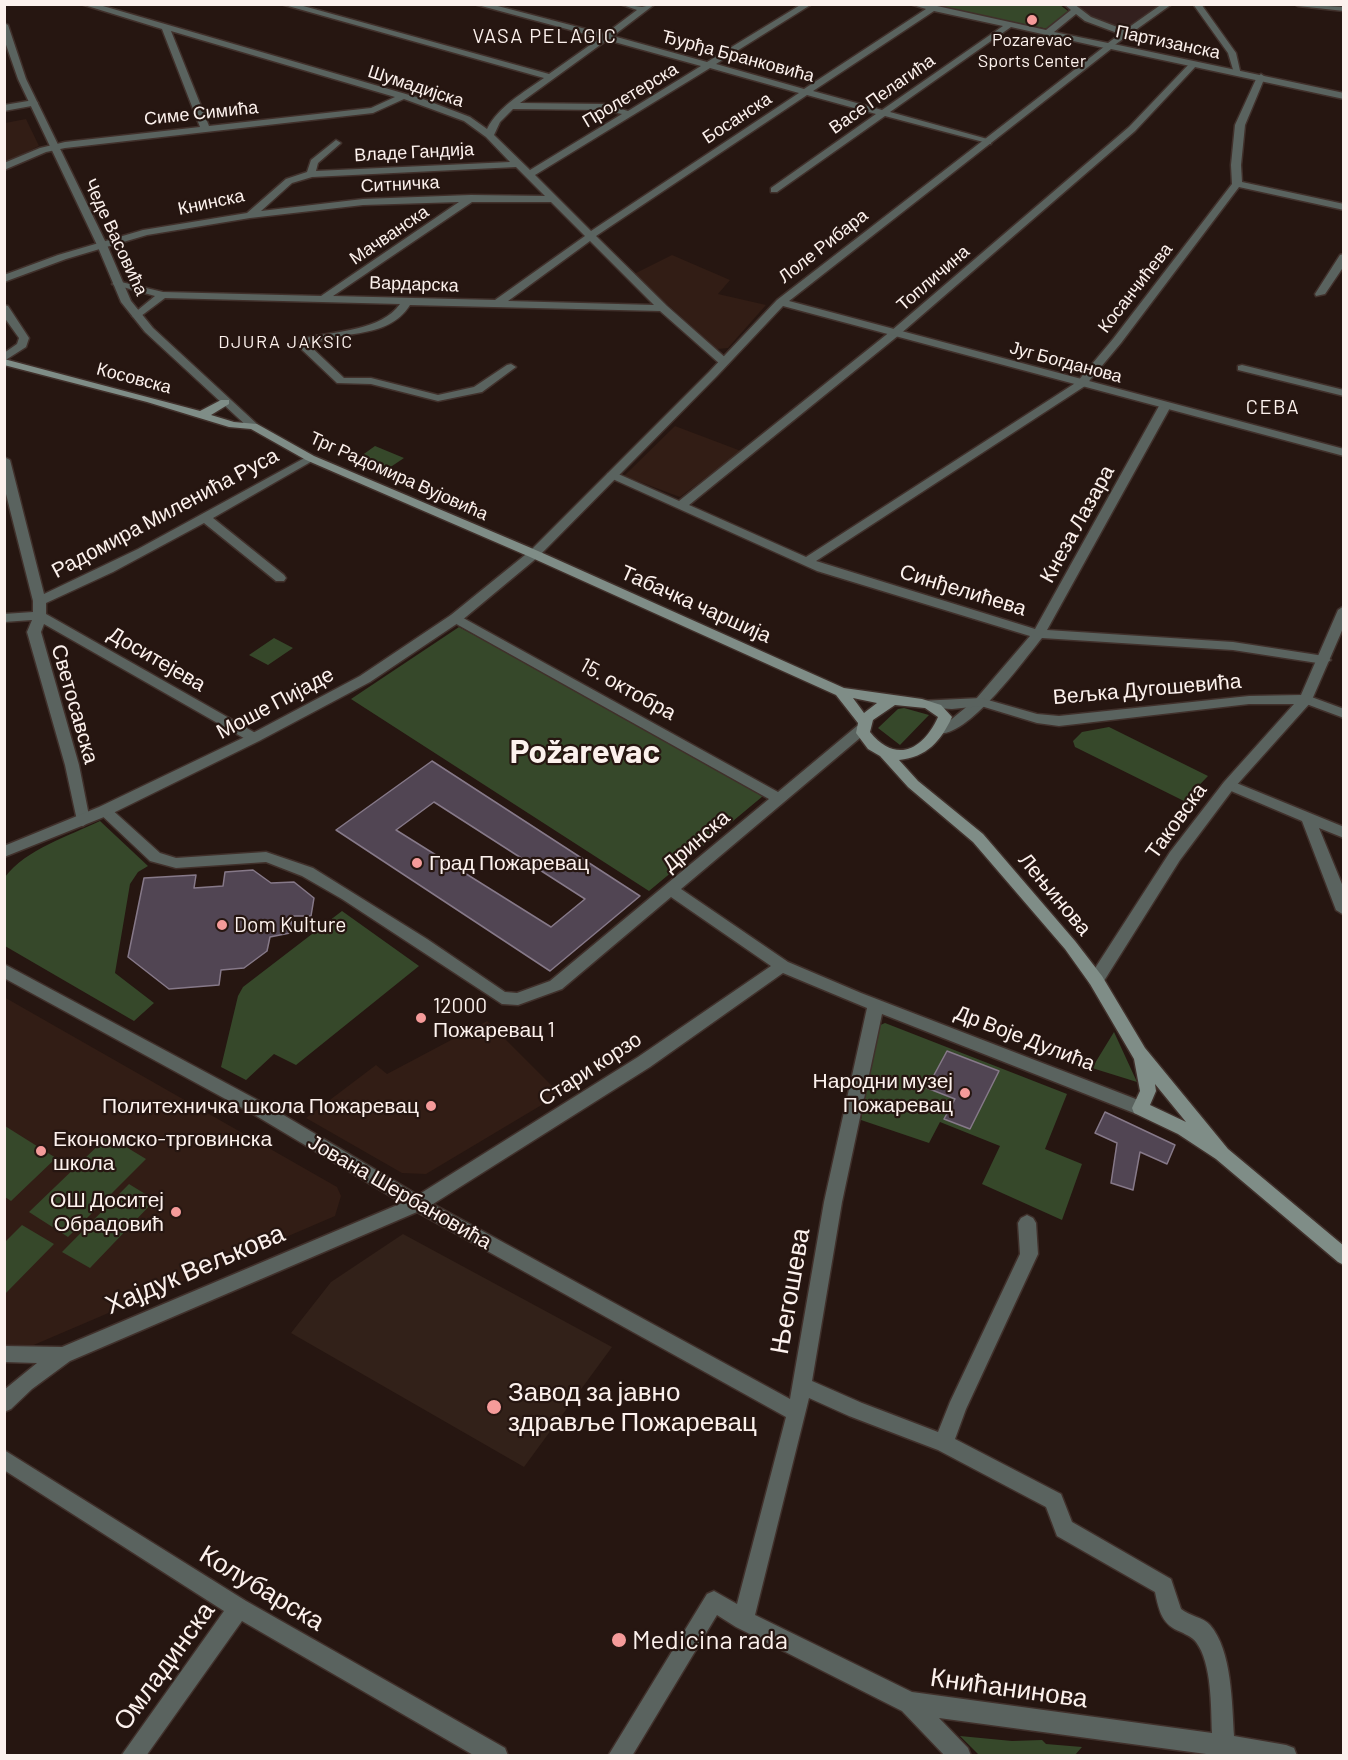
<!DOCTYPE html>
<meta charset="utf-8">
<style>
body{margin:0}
#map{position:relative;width:1348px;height:1760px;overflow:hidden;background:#261611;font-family:Barlow,sans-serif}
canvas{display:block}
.frame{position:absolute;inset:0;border:6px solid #fcf1ed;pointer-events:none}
</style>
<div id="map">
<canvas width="1348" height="1760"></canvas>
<div class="frame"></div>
</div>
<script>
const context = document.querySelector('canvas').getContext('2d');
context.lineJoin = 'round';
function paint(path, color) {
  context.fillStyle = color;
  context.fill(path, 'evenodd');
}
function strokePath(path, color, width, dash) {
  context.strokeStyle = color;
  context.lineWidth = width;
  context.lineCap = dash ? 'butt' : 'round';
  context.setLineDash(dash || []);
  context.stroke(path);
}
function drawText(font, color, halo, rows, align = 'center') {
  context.font = font + ' Barlow,sans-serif';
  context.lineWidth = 4.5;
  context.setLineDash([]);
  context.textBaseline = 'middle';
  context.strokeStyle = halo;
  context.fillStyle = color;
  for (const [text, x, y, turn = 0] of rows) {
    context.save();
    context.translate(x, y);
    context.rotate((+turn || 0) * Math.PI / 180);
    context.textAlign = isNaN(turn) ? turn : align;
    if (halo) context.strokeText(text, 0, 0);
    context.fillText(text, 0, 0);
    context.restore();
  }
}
paint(new Path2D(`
 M26,119L39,146L5,163V123Z
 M672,255L730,280L718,294L766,305L728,348L717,349L634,274Z
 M675,426L741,451L680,497L624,476Z
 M4,997L337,1187L341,1196L335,1216L29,1347L5,1348Z
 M487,1021L560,1094L426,1174L402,1173L306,1118L376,1065L387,1074Z`), '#321d15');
paint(new Path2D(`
 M1074,5H1159L1125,29L1089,17Z`), '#33201e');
paint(new Path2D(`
 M403,1234L612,1347L524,1467L291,1333L331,1282Z`), '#322119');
paint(new Path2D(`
 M929,5H1060L1068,11L1048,29Z
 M375,446L404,458L389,468L361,456Z
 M459,627L598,701L763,796L649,891L351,699Z
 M274,638L293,648L268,665L249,655Z
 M898,709L904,708L929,715L900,745L878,728Z
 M1109,727L1208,776L1184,801L1075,747L1073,741L1082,732Z
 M100,821L148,866L138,872L130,884L115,973L154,1003L134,1021L5,946V877C26,849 69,836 100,821Z
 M342,911L419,966L296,1065L274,1054L246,1080L221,1067L238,996L243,987Z
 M885,1023L1067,1094L1045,1149L1082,1164L1062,1220L982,1184L1000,1146L940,1122L929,1143L861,1120L878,1026Z
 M1114,1032L1137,1082L1092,1068Z
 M5,1126L56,1158L11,1201L5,1197Z
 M108,1136L146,1159L68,1237L29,1212Z
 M129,1184L155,1200L90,1268L62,1252Z
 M22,1225L54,1244L5,1294V1242Z
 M960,1736L1012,1741L1042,1740L1046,1744L1082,1747L1075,1755H979Z`), '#36482a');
const building = new Path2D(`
 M432,761L640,896L550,971L336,830ZM434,802L585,899L551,927L396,830Z
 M253,870L271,883L294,882L314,898L311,916H292L290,933L270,937L267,951L244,968L221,970L219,985L169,989L128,957L144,878L196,875L194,888L223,886L225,872Z
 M947,1051L999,1071L970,1129L944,1119L955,1099L927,1088Z
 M1105,1112L1175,1145L1167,1164L1140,1152L1133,1190L1111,1183L1117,1143L1095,1133Z`);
paint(building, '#514553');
strokePath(building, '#867989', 1.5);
const minor = new Path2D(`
 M81,4H96L423,99L470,117L487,129C499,106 523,93 544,78L281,4H296L549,74L600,38L474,4H490L605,34L637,10L620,4L642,7L655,4L613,36L707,62L802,4H812L716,64L804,89L926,9L910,4H928L1046,30L1071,10L1064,4H1074L1091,17L1125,30L1162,4H1172L1109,49L1011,27L890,112L991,140V144L885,116L777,192H771V188L876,114L807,95L596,236L667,306L728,360V364H720L660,311L410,305C387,341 341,329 309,345L344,378H371L438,395L474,387L507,365L511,364L516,367L482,392L438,401L371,384L337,383L298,346L300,341L306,338C335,331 381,331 400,304L165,298L137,319L132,316L133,314L155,296L112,284L117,281L163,292L321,296L459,202L363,205L250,218L147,235L66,259L4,282V275L58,255L143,230L247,213L286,179L307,172L311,160L336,140L341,143L318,163L316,171L510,162L486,137L464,121L404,99L373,113L65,148L46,152L4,170V163L40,148L65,142L200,127L162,29ZM934,11L1003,26L882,110L813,91ZM1076,14L1085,21L1120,34L1108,43L1054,32ZM171,31L395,97L371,108L209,126ZM607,40L701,66L628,111L604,104L520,103ZM710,68L799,93L591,231L535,175ZM513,109L604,110L622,114L530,170L494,135L500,122ZM516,167L545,196L471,195L363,199L261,211L292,183L312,177ZM472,202H551L585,236L495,300L333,296ZM590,241L654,305L508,301Z
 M1193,4H1201L1236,53L1241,75L1234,73L1228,53Z
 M1294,4L1344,7V11L1298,6Z
 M1191,62L1198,64L1135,131L899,335L689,505L806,557L1077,382L1113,339L1232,184L1231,165L1235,125L1257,77L1261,74L1265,77L1245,125L1241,165L1242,182L1344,204V210L1239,187L1121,343L1085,386L816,561L1035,629L1159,406L1165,403L1171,406L1047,630L1233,642L1324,656L1331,660L1324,664L1233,650L1042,638C1024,660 966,741 936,733L934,730L936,727L947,723L976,699L1030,636L817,571L606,476L608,473H616L679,501L891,331L1129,127Z
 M34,100L38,103L37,105L4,111V105Z
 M1344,254V266L1325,294L1316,296L1315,294L1340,255Z
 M4,305L8,306L29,338L26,347L4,361V353L17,344L19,338L4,317Z
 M1242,365L1344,390V396L1238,370V366Z
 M310,455L316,458L314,460L213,518L284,575L286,578L284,581H276L204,523L113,572L46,603V614L259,735L261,738L254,743L249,741L44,624L41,632L79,765L90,821L83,826L78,825L65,765L27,632L32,620L4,622V614L33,612V601L4,486V457L10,460L44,594L138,549Z
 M456,614L778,792L857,726H867L869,729L867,732L681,889L788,962L861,993L1146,1103L1148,1108L1146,1113L1140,1115L1134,1113L882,1014L842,1202L812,1381L862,1403L938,1432L950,1402L1020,1254L1018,1223L1021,1218L1027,1215L1033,1218L1036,1223L1038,1254L966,1409L955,1439L1061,1494L1072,1522L1171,1579L1181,1609C1189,1616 1203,1617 1210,1625C1232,1650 1232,1704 1234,1736L1286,1745L1294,1748L1297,1756H1221L939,1718L968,1748L971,1756H945L902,1711L736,1627L717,1615L632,1756H608L707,1594L714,1591L737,1604L786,1417L417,1212L70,1361L32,1389L11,1409L4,1412V1390L37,1363L4,1362V1346L62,1347L402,1203L253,1114L4,978V964L265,1104L418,1195L638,1057L771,966L671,897L562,989L518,1005L502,1004L342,899L302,876L266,862L176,868L150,861L97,811L104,806L109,807L160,853L176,858L266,852L313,868L427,939L505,992L517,993L550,981L769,799L451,621L450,618L451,615ZM783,973L867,1008L824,1202L790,1399L433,1204L650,1067ZM809,1398L849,1416L938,1450L1046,1507L1057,1536L1155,1592C1159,1611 1162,1625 1181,1632C1187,1635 1192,1637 1196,1642C1212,1663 1211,1707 1212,1733L912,1692L755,1615Z
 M1306,695L1344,709V718L1301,702L1299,699L1301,696Z
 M1229,780L1344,827V838L1319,828L1344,889V915L1336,910L1302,821L1224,788L1222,785Z
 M4,1450L246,1601L505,1748L508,1756H475L242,1621L146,1756H121L224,1611L4,1470Z`);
const tertiary = new Path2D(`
 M4,23L8,25L26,79L107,245L131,301L153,328L257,424V428H249L145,332L121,302L97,245L18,79L4,39Z
 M1109,43L1344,93V99L1111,49L789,301L1344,449V456L783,306L717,376L538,557L461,621L370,682L259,741L109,815L4,857V846L99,807L249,735L360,676L451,615L530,551L709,372L777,300Z
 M1344,606V626L1311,702L1234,788L1180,860L1102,984H1090L1088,980L1090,976L1170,852L1224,782L1294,704H1249L1059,726L1037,723L981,706L952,709L919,707L917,704L919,701L981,698L1037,714L1059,716L1249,696L1301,695L1338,610Z`);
const secondary = new Path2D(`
 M4,359L200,411L221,400H229V404L211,415L234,422L257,424L314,456L538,551L844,688L922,699L941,705L952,717C941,741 927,757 899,760L918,781L983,834L1075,941L1102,976L1145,1048L1228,1149L1344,1246V1265L1338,1262L1216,1159L1178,1134L1134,1113L1132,1108L1140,1091L1134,1059L1090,984L1065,949L973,842L908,787L880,756L868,749L856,733L858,723L836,695L530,557L306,460L251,429L229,427L147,402L4,365ZM853,698L877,703L864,713ZM895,705L925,708L938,717C923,750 896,764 870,732L873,720ZM1155,1084L1186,1122L1150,1105L1156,1091Z`);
strokePath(minor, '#40302b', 3);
strokePath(tertiary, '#40302b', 3);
strokePath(secondary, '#40302b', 3);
paint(minor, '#5a635f');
paint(tertiary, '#5a635f');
paint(secondary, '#7f8d87');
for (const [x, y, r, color] of [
 [1032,20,6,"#f59b9a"],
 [417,863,6,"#f59b9a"],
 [222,925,6,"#f59b9a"],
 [421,1018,6,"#f59b9a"],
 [965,1093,6,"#f59b9a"],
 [431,1106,6,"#f59b9a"],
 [41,1151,6,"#f59b9a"],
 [176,1212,6,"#f59b9a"],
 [494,1407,8,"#f59b9a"],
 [619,1640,8,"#f59b9a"]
]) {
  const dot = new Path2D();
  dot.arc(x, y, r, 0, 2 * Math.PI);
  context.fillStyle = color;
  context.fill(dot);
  strokePath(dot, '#261611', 2);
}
drawText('18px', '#fcf1ed', '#261611', [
 ["Pozarevac",1032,40],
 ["Sports Center",1032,61]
]);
drawText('18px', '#fcf1ed', '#261611', [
 ["Партизанска",1168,42,12],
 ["Ђурђа Бранковића",738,56,15],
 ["Шумадијска",416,86,18],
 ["Васе Пелагића",882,94,-35],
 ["Пролетерска",630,95,-31],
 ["Симе Симића",201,113,-6],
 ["Босанска",737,118,-33],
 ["Владе Гандија",414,152,-3],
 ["Ситничка",400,184,-3],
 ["Книнска",211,202,-12],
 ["Мачванска",389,235,-34],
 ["Чеде Васовића",116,237,65],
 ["Лоле Рибара",823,246,-38],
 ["Топличина",933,278,-41],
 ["Вардарска",414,284,2],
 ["Косанчићева",1135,288,-52],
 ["Југ Богданова",1066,362,15],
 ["Косовска",134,378,15],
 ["Трг Радомира Вујовића",399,476,24]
]);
context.letterSpacing = '1.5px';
drawText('18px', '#fcf1ed', '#261611', [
 ["DJURA JAKSIC",286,342]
]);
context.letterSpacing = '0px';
context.letterSpacing = '1.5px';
drawText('20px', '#fcf1ed', '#261611', [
 ["VASA PELAGIC",545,36],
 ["CEBA",1273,407]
]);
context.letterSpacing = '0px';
drawText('21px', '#fcf1ed', '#261611', [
 ["Радомира Миленића Руса",165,513,-28],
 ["Кнеза Лазара",1077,524,-61],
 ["Синђелићева",963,590,17],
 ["Табачка чаршија",696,604,24],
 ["Доситејева",157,659,30],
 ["15. октобра",628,689,29],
 ["Вељка Дугошевића",1147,689,-5],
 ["Моше Пијаде",275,703,-28],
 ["Светосавска",75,704,74],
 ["Таковска",1176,821,-54],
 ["Дринска",696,841,-41],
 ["Лењинова",1055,894,50],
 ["Др Воје Дулића",1025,1038,21],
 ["Стари корзо",590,1069,-33],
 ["Јована Шербановића",400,1192,30]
]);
drawText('21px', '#fcf1ed', '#261611', [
 ["Град Пожаревац",429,863],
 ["Dom Kulture",234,925],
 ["12000",433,1006],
 ["Пожаревац 1",433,1030],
 ["Народни музеј",953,1081,"right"],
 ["Пожаревац",953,1105,"right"],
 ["Политехничка школа Пожаревац",419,1106,"right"],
 ["Економско-трговинска",53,1139],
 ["школа",53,1163],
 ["ОШ Доситеј",164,1200,"right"],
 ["Обрадовић",164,1224,"right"]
], 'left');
drawText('26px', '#fcf1ed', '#261611', [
 ["Хајдук Вељкова",195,1269,-23],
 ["Његошева",790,1291,-80],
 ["Колубарска",262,1588,31],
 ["Омладинска",164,1666,-54],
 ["Книћанинова",1009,1688,8]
]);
drawText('26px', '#fcf1ed', '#261611', [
 ["Завод за јавно",508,1392],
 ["здравље Пожаревац",508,1422],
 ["Medicina rada",632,1640]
], 'left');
drawText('bold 33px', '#fcf1ed', '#261611', [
 ["Požarevac",585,752]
]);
</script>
